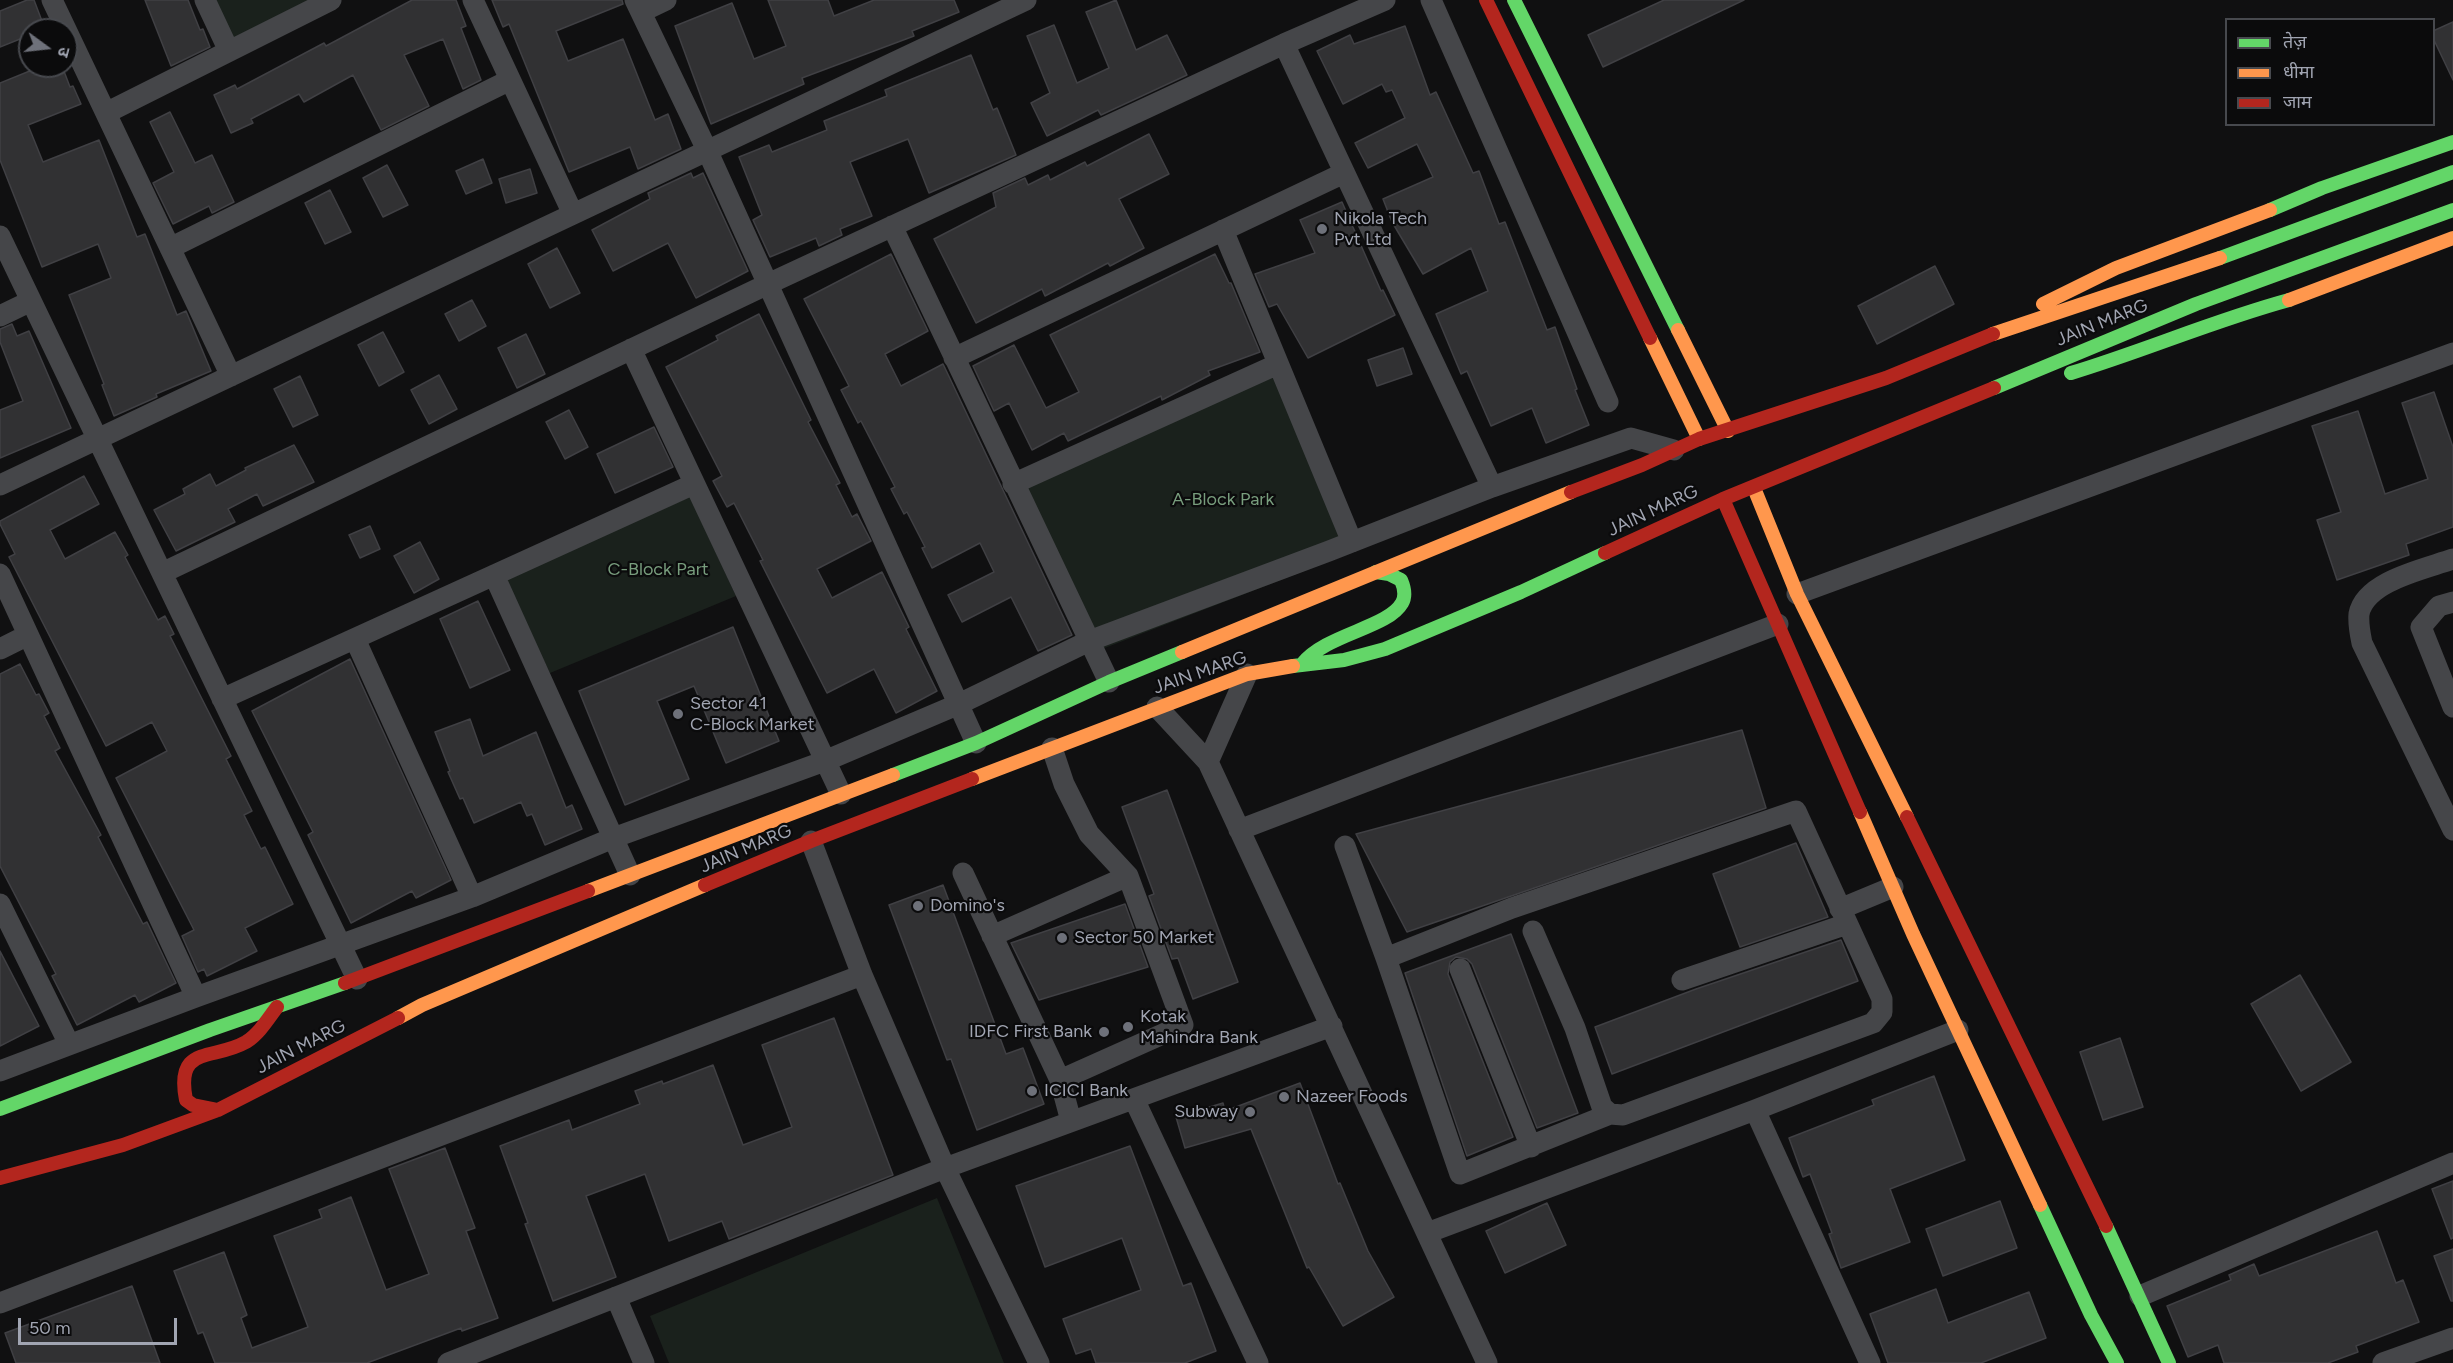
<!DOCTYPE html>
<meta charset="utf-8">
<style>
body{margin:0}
#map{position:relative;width:2453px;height:1363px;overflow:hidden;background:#101011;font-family:Figtree,"Noto Sans Devanagari",sans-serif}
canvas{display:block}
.legend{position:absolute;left:2225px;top:18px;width:210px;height:108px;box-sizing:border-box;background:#0b0b0c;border:2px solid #47494e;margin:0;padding:8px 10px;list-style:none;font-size:18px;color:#a1a5b2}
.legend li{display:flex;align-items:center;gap:12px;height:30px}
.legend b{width:30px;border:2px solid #47494e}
.north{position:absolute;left:18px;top:18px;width:60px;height:60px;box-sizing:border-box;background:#0b0b0c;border:2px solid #47494e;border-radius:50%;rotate:105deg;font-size:16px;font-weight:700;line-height:24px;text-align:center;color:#a1a5b2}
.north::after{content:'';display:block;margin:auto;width:21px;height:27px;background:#6e717a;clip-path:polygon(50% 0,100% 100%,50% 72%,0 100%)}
.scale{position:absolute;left:18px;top:1318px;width:159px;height:27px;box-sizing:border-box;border:3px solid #a1a5b2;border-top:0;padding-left:8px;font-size:18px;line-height:21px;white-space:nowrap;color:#a1a5b2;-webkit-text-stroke:4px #0b0b0c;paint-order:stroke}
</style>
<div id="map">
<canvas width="2453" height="1363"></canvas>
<ul class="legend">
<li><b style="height:8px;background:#63d668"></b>तेज़</li>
<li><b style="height:8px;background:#ff974d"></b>धीमा</li>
<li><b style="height:8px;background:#b3261e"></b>जाम</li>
</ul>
<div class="north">उ</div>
<div class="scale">50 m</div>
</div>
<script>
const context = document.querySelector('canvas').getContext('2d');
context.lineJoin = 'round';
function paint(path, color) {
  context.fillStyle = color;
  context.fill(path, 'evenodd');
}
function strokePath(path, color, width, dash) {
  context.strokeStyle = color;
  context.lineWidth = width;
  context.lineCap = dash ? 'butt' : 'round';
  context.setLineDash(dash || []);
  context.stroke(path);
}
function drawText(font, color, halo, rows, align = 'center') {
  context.font = font + ' Figtree,sans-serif';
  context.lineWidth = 4.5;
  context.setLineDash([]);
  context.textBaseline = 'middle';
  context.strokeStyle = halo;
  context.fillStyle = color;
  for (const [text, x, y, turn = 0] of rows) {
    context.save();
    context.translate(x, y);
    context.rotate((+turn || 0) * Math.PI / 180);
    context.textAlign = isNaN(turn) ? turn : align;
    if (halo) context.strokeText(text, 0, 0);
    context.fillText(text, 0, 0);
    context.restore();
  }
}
paint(new Path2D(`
 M215,0H319L235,41Z
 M1273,373L1351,553L1102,649L1021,485Z
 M690,497L736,596L550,673L502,578Z
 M937,1198L1004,1363H669L650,1316Z`), '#1a211c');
const building = new Path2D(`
 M27,0H34L45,29L30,30V35L0,47V11Z
 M145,0H188L200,30L203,29L210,47L171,66Z
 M412,0H456L466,26L461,28L481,80L463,89L443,39L404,55L429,106L381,130L353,75L304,102L299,94L251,119L253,123L231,133L214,95L235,85L237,89L324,43L326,46Z
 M492,0H622L623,4L556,31L568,61L623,39L655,120L668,114L681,149L638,169L630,147L569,172L509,24L503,27Z
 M768,0H828L834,16L874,0H954L959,12L912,31L914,36L802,78L804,84L711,124L675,26L732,3L754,59L786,46Z
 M1116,0L1136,50L1167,35L1187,75L1101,115L1098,110L1047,136L1031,103L1050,93L1027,36L1054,25L1077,83L1109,68L1086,12Z
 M1664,0H1744L1603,67L1588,35Z
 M2453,22V80L2433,38V31Z
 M1405,26L1430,95L1436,92L1473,173L1479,171L1499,224L1505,222L1547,330L1555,327L1577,389L1575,390L1589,425L1546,443L1532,408L1491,426L1467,371L1461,374L1436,314L1488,291L1471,248L1423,274L1392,222L1383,199L1433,177L1417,144L1368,168L1355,143L1405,118L1392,90L1386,92L1382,84L1343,104L1317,51L1350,35L1354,44Z
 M971,55L993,110L997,108L1016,155L929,193L908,139L850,162L872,216L840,229L842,235L819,246L816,238L770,257L753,220L762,215L739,157L769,145L772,152L827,130L824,121L887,96L885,90Z
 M42,66H62L70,87L73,86L81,104L28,125L43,162L99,140L137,237L145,234L177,315L186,311L211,371L156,394L157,397L114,416L102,385L104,384L69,295L111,278L98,244L42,267L0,160V83Z
 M170,112L195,163L212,155L234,202L212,213L209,206L173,224L153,183L174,172L150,122Z
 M1149,134L1169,174L1119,199L1144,248L1110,266L1108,263L1045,296L1042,289L976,323L934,239L996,207L993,193L1025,178L1028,185L1048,175L1050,180L1085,162L1087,166Z
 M483,159L492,183L466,194L456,171Z
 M387,165L408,205L383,217L363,178Z
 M530,169L537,193L506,203L499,179Z
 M691,173L693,178L703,173L748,271L696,298L668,243L613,271L592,230L650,199L648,193Z
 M330,190L351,232L325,244L305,203Z
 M1342,202L1381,291L1383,290L1395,315L1308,358L1277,304L1269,307L1255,274L1315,253L1300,220Z
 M557,248L580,293L550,308L528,264Z
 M891,254L928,331L885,354L901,386L943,364L944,366L1072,635L1038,651L1011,597L962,622L948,595L994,572L980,543L932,568L922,548L925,547L907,512L904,514L891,489L895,487L861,421L858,423L841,390L849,386L804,299Z
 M1215,254L1229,283H1231L1260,352L1208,371L1210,375L1162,400L1161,396L1068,441L1064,433L1032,450L1009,403L994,411L973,366L1014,345L1046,408L1079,392L1050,335Z
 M1935,266L1954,304L1877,344L1858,306Z
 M472,300L486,326L459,341L445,314Z
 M759,314L811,420L808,422L840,483L836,485L852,517L857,514L871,541L817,569L832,598L882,572L909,627L906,629L937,691L896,713L874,669L827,693L760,561L763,560L734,503L727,507L713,481L722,476L666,367L718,340L716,336Z
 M12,324L17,336L29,331L71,428L0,458V410L23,401L0,342V329Z
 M383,332L404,372L379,386L358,345Z
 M526,334L545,374L517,388L498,348Z
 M1403,348L1412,374L1377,386L1368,360Z
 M439,375L457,409L429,424L411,390Z
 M300,376L318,415L293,427L274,389Z
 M2434,392L2453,447V527L2406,544L2409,555L2337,580L2317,520L2341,512L2312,426L2358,411L2385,494L2428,479L2402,403Z
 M569,410L588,447L565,459L546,422Z
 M654,427L673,467L615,493L597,454Z
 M294,445L314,482L263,506L257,494L228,509L235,522L176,551L154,510L185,494L183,489L210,474L216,486L246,470L245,468Z
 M84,476L99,504L50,530L65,559L115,532L128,555L125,557L158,620L165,616L174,634L170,636L231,756L226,759L252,811L244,815L261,849L265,847L293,904L245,928L257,951L207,976L204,969L198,972L182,936L194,930L116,778L167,751L152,722L106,746L9,557L15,554L0,524V521Z
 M370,526L380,549L360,558L349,535Z
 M420,542L439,579L414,593L394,556Z
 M478,601L510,670L470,688L440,619Z
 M733,627L779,741L726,763L694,686L657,701L689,779L625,805L579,691Z
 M350,659L451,880L416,898L412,891L351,923L308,835L313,832L252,711Z
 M20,664L36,695L39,694L49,713L44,716L60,748L55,751L101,835L98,837L143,924L147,922L176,983L139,1002L135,995L77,1025L52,976L56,974L0,866V674Z
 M470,719L483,756L536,732L566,808L572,805L582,829L545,845L532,814L527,816L521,802L474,823L463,798L460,799L448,772L450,771L435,732Z
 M1742,730L1766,808L1407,932L1356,834Z
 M1167,790L1238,982L1193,999L1178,958L1172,959L1149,896L1154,894L1122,807Z
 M1796,843L1828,917L1740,947L1713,874Z
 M943,885L1006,1054L1023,1048L1044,1104L977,1130L951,1059L947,1060L889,905Z
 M1125,904L1148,967L1039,1000L1011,943Z
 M1511,934L1578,1113L1537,1128L1472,964L1467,959L1456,957L1450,962L1448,974L1513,1137L1467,1156L1405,973Z
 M1841,940L1858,981L1612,1074L1595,1027L1696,989Z
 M0,951L39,1026L0,1046Z
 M2300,975L2351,1062L2301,1091L2251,1004Z
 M834,1018L893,1175L729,1239L722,1221L669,1241L645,1174L586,1196L616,1277L553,1301L525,1224L528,1223L500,1146L569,1120L572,1130L640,1104L635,1091L662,1081L663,1084L713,1065L743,1145L792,1127L762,1045Z
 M2120,1038L2143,1107L2103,1120L2080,1052Z
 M1934,1076L1965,1160L1890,1189L1910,1242L1841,1268L1829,1234L1832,1233L1810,1174L1803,1177L1789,1138L1874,1105L1872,1100Z
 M1300,1083L1338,1184L1340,1183L1368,1251L1394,1297L1343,1326L1309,1267L1307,1268L1251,1129L1185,1148L1176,1117L1223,1103L1225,1111Z
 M1130,1146L1183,1286L1191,1283L1216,1351L1185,1363H1096L1091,1349L1076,1354L1063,1319L1141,1290L1122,1238L1045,1267L1016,1186Z
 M445,1148L475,1228L466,1231L498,1318L462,1331L461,1328L367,1363H215L203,1332L198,1334L174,1271L224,1252L247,1315L241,1318L252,1348L308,1327L274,1236L322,1218L319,1210L351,1197L386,1290L429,1274L389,1169Z
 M2453,1181V1238L2451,1239L2432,1189Z
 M2000,1201L2017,1248L1943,1276L1926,1229Z
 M1547,1203L1566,1245L1505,1273L1486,1231Z
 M2377,1231L2396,1283L2403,1280L2419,1322L2356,1346L2358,1352L2328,1363H2224L2218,1345L2188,1357L2167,1306L2231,1280L2229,1275L2254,1264L2259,1276Z
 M2453,1249V1301H2451L2434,1256Z
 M132,1286L160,1363H16L5,1333Z
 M1936,1289L1948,1323L2029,1292L2046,1338L1981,1363H1888L1870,1314Z`);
paint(building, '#313133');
strokePath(building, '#404044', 1.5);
strokePath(new Path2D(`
 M52,0L231,376
 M205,0L229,51
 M473,0L573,214
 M635,0L707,150L976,743
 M1431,0L1608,402
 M641,12L666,0
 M1284,44L1492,487
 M106,113L331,0
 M892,226L1109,682
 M1223,230L1352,542
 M0,236L357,979
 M170,248L510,80
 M0,316L31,301
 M631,349L841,794
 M954,358L1344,173
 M1013,484L1278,364
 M0,485L1026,0
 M2453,559C2425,569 2365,581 2359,614C2358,624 2360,633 2362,643L2453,830
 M162,573L768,284L1284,44L1385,0
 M0,574L196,997
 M494,575L630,875
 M1797,594L2453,353
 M2453,602L2439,606L2421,627L2453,707
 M355,639L472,897
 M0,649L28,635
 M222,699L694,484
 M1157,707L1208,762L1487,1363
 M1208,762L1247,674
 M1239,830L1778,624
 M811,841L862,975L945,1168L1039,1363
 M1345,846L1386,958L1460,1174L1610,1114
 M963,873L1060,1080L1071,1121
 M0,904L69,1044
 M1840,909L1893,887
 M992,936L1128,876L1089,834L1064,784L1052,748
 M1386,958L1512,908L1796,811L1882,999V1012L1873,1023L1623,1115L1610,1114L1602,1107L1575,1028L1533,931
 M1460,969L1531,1147
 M1682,980L1847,924
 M0,1071L196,997L472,897L613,838L825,761L959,704L1089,641L1329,551L1492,487L1631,438L1674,450
 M1060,1080L1183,1025L1128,876
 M1134,1099L1258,1363
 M1755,1110L1870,1363
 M1427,1233L1755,1110L1958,1030
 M2140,1296L2453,1163
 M616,1297L644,1363
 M0,1303L862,975
 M448,1363L945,1168L1332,1026
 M2383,1363L2453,1338`), '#454649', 21);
strokePath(new Path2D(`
 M1514,0L1678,330
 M2270,210L2322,188L2453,142
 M2220,258L2453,172
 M2071,373C2144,351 2215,320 2289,300
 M1994,388L2196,304L2453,210
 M1302,664C1326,634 1388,628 1402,603C1406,596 1404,587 1401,580L1389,574L1376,572
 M1293,666L1344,660L1385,649L1521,592L1605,553
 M893,775L976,743L1109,682L1182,652
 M0,1109L210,1030L345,983
 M2040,1205L2091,1315L2117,1363
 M2106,1226L2169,1363`), '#63d668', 14);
strokePath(new Path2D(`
 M2289,300L2453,238
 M2043,304L2116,268L2270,210
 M1678,330L1728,431
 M1993,334L2220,258
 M1650,338L1699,439
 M1754,488L1797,594L1907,817
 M1182,652L1571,492
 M972,779L1247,674L1293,666
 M1860,812L1913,934L2040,1205
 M588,891L893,775
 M398,1018L422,1005L705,885`), '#ff974d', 14);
strokePath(new Path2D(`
 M1486,0L1650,338
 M1571,492L1642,465L1699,439L1886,378L1993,334
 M1723,499L1860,812
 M1605,553L1723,499L1994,388
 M1907,817L2106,1226
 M705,885L811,841L972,779
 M345,983L588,891
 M218,1110L193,1105L186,1100C175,1044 213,1061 246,1042C259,1034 268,1019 277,1007
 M0,1178L123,1145L218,1110L398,1018`), '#b3261e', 14);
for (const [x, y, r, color] of [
 [1322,229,6,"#6e717a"],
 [678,714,6,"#6e717a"],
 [918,906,6,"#6e717a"],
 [1062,938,6,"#6e717a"],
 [1128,1027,6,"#6e717a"],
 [1104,1032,6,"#6e717a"],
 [1032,1091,6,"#6e717a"],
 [1284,1097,6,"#6e717a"],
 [1250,1112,6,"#6e717a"]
]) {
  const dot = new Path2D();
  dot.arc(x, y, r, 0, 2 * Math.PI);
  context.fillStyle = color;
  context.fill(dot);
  strokePath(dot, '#0b0b0c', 2);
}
drawText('18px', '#a1a5b2', '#0b0b0c', [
 ["Nikola Tech",1334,219],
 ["Pvt Ltd",1334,240],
 ["Sector 41",690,704],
 ["C-Block Market",690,725],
 ["Domino's",930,906],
 ["Sector 50 Market",1074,938],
 ["Kotak",1140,1017],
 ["Mahindra Bank",1140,1038],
 ["IDFC First Bank",1092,1032,"right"],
 ["ICICI Bank",1044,1091],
 ["Nazeer Foods",1296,1097],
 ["Subway",1238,1112,"right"]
], 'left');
drawText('18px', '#a1a5b2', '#0b0b0c', [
 ["JAIN MARG",2102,323,-22],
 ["JAIN MARG",1653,511,-25],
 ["JAIN MARG",1200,673,-19],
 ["JAIN MARG",746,849,-23],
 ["JAIN MARG",301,1047,-27]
]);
drawText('18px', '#789d7d', '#0b0b0c', [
 ["A-Block Park",1223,500],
 ["C-Block Part",658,570]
]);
</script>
